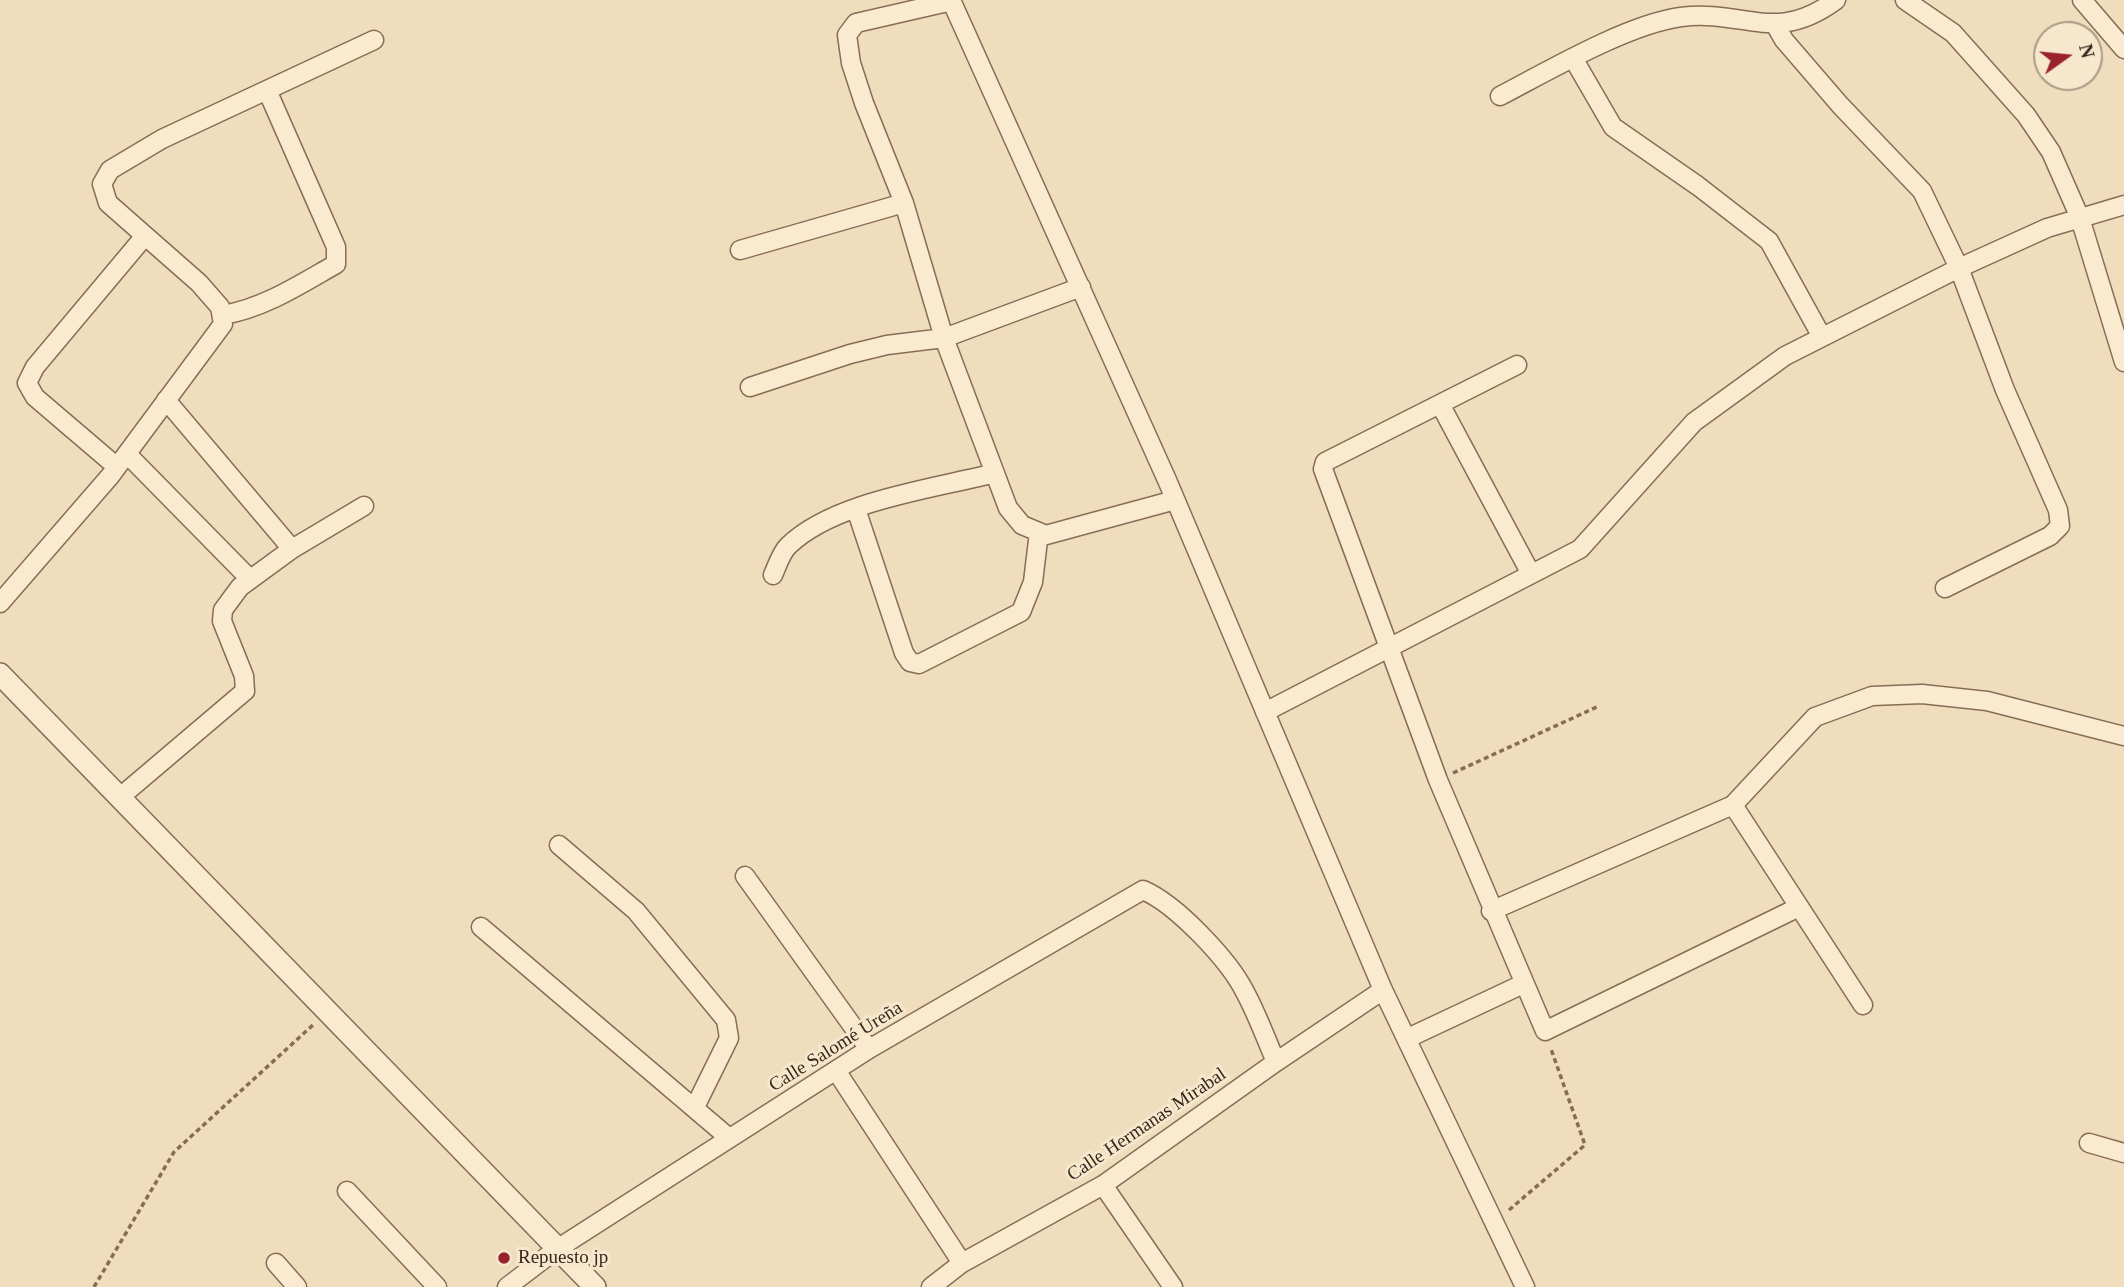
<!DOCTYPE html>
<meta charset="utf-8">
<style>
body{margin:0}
#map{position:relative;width:2124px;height:1287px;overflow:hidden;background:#efddbd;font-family:Georgia,serif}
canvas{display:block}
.north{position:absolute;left:2033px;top:21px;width:70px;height:70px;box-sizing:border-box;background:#f7e7cc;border:2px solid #aa9a85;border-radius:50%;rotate:75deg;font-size:19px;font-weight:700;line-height:28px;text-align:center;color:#36261b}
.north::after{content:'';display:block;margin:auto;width:24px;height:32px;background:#99232c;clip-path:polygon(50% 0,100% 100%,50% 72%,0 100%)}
</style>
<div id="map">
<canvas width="2124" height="1287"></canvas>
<div class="north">N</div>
</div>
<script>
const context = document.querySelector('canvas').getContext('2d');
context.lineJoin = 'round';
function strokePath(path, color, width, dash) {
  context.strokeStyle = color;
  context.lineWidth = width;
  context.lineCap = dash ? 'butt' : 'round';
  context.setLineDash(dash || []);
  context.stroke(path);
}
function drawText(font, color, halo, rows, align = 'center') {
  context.font = font + ' Georgia,serif';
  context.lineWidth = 6;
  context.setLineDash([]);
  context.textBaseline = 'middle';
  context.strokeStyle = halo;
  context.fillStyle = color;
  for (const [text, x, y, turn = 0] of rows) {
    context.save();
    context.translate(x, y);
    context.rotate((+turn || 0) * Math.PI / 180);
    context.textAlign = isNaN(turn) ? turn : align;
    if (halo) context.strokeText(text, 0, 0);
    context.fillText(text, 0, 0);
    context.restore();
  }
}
const minor = new Path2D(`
 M951,0L1167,480L1383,990L1525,1287
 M1905,0L1953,33L2026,115L2051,152L2080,218L2124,362
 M2082,0L2124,49
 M952,1L856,23L847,35L851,63L864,103L904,203L944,338L1008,508L1022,525L1046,535L1175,500
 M1776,26L1784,40L1840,105L1922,191L1959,268L2005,390L2058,510L2060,526L2050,536L1945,588
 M1573,58L1613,127L1698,186L1769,241L1822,337
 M1500,96C1548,71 1628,24 1681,17C1744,9 1775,45 1836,0
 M740,250L904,203
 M223,315C264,308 299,285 336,264V247L267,90
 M1517,365L1325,462L1323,469L1438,780L1545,1031L1799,907
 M750,387L850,354L887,345L944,338L1081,287
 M1440,404L1531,574
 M127,454L250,579
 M117,467L35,397L27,383L35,367L144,237
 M856,509L904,653L910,662L919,664L1021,612L1033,582L1039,532
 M292,549L364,506
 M773,575C777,566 781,553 788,546C834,501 933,489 995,473
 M0,603L111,475L223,324L220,307L199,283L108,203L102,184L110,170L162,139L374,40
 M1265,712L1580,549L1694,422L1785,356L1959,268L2047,228L2124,205
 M119,798L245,691L244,676L222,621L223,610L240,587L292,549L166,400
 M1733,805L1863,1005
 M559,845L636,911L726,1020L729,1038L695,1107
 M745,876L869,1049
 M1491,911L1733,805L1815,717L1872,696L1922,694L1987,701L2124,736
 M481,927L728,1137
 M1408,1038L1523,984
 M837,1072L962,1263
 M2089,1143L2124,1153
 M1103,1185L1173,1287
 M347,1191L437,1287
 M276,1263L297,1287
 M507,1287L557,1249L869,1049L1143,890C1176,904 1229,960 1245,992C1257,1014 1266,1039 1276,1062
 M931,1287L962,1263L1103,1185L1276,1062L1383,990`);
const tertiary = new Path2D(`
 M0,674L595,1287`);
strokePath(minor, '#886d55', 21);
strokePath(tertiary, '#886d55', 24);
strokePath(new Path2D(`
 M1453,773L1599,706
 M1509,1210L1585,1145L1551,1049
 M94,1287L174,1152L314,1024`), '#886d55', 3.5, [5, 3.5]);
strokePath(minor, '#faebd0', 18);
strokePath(tertiary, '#faebd0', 21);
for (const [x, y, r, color] of [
 [504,1258,7,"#99232c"]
]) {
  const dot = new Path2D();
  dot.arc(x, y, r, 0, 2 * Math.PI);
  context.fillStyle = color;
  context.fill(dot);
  strokePath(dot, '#f7e7cc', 2.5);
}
drawText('19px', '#36261b', '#f7e7cc', [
 ["Calle Salomé Ureña",836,1047,-32],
 ["Calle Hermanas Mirabal",1147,1125,-34]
]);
drawText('19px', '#36261b', '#f7e7cc', [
 ["Repuesto jp",518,1258]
], 'left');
</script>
